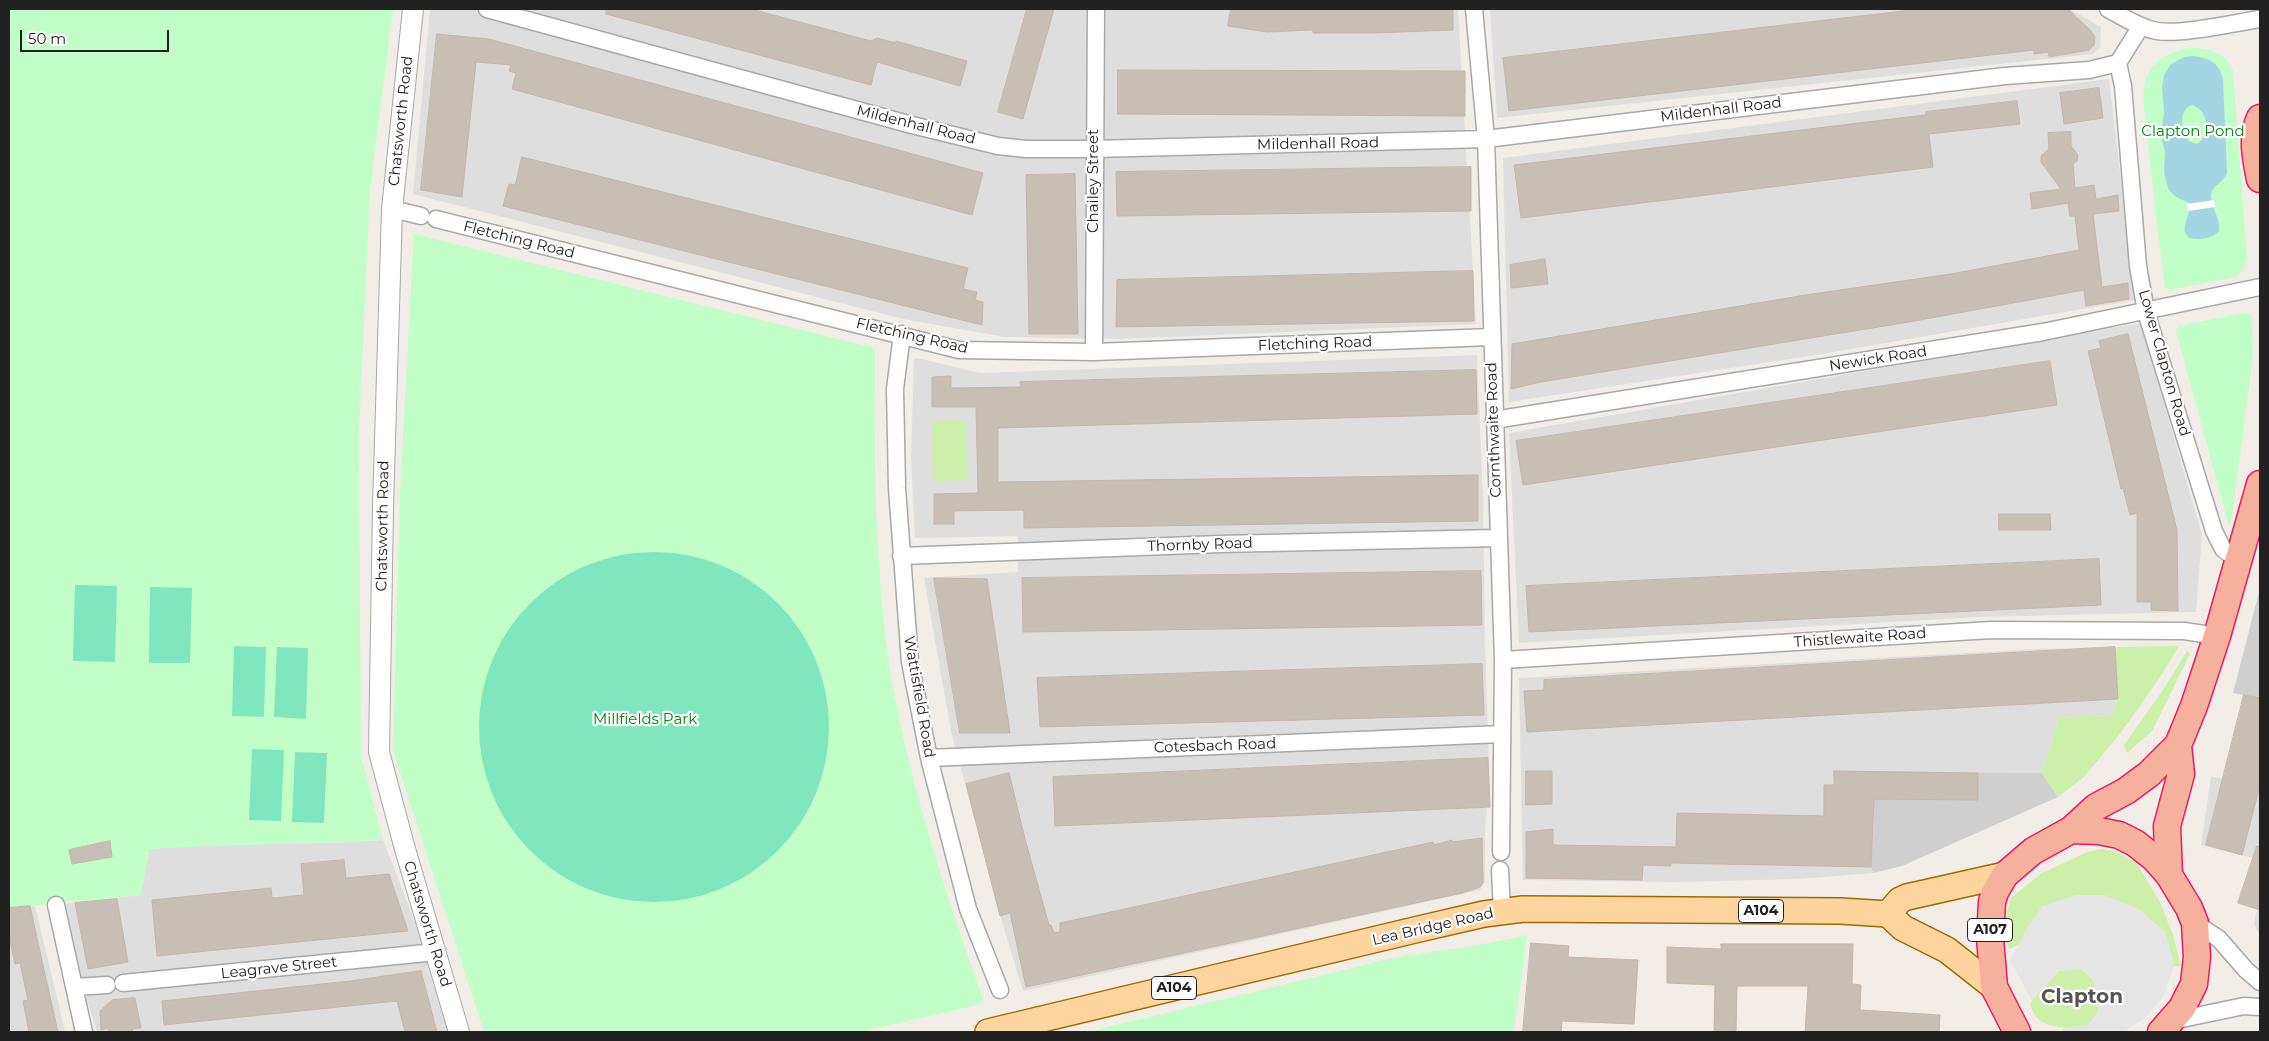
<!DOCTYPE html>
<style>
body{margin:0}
#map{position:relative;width:2269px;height:1041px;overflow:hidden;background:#f2eee7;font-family:Montserrat,sans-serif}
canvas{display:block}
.frame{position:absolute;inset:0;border:10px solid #212121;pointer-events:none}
.scale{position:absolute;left:20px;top:30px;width:149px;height:22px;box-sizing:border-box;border:2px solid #212121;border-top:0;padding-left:6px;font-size:15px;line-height:18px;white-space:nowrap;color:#212121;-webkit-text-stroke:4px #fff;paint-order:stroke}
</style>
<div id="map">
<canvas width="2269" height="1041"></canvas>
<div class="frame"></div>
<div class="scale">50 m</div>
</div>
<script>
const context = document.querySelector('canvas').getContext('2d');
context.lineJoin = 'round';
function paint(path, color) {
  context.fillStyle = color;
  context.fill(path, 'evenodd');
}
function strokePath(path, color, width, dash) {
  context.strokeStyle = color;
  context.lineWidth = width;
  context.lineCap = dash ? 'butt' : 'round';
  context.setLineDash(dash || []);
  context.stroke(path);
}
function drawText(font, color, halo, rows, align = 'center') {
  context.font = font + ' Montserrat,sans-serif';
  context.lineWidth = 4.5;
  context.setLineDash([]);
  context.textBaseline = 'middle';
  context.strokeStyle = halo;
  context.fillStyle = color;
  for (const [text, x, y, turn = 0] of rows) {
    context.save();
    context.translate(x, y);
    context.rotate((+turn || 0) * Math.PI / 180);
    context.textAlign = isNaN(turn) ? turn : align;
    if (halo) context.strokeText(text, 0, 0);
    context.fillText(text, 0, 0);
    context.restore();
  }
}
paint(new Path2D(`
 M430,9H1458L1476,324L1122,339L1005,337L903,319L413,194Z
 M1490,9H2070L2101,27L2100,48L2093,54L1497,118Z
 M2109,79L2135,300L1816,355L1509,402L1503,158Z
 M2141,323L2202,535L2196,612L1979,617L1519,643L1509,433Z
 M1477,355L1483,497L1485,641L1489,767L1485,836V882L1480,890L1023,991L1002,922L951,731L924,578L1018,572V536L915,538L911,458L914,359L917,358L980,373Z
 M2115,647L2118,699L2110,717L2088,716L2059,718L2042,773L1834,771L1874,815L1871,867L1873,873L1799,879L1676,882L1523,880L1519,678L2038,649Z
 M2211,776L2260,790V936L2254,924L2257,909L2253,858L2201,845Z
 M383,840L427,953L428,968L449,1032H97L78,970L62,904L141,895L149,849L225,844L333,843Z
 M35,906L58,1002L65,1032H9V908Z`), '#dfdede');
paint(new Path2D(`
 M2260,588V698L2233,693Z
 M1834,771L2042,773L2058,797L1902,866L1873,873L1871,867L1874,816L1824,815V785H1834Z`), '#cfcfcf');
paint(new Path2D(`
 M966,420L967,480L933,481L932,421Z
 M2179,646L2159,679L2119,735L2084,777L2058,797L2042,773L2059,718L2088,716L2110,717L2118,699L2115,647Z
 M2187,651L2190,654L2152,731L2127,753L2124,745L2165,687Z
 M2101,849L2115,851L2137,863L2160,902L2173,935L2181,966H2174L2165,932L2138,909L2043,906L2018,945L2009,949L2002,930L2011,898L2042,873L2087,852Z
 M2081,969L2093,980L2098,1001V1012L2088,1025C2066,1028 2037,1032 2030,1004L2041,989L2059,971Z`), '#ccefaa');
paint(new Path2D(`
 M9,9H393L370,190L359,433L361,756L383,840C305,845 227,844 149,849L141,895L9,908Z
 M2191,48C2210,49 2226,52 2233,71L2247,260L2243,270L2236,277L2170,290L2165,288C2158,236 2152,184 2147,132C2146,115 2140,95 2146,79C2153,59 2171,51 2191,48Z
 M414,234L875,348C874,458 874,567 891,676C910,787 946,894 983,999L981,1004L861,1032H484L393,750L400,491Z
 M2245,313L2252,315L2253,357L2231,523L2229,526L2176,331L2178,326Z
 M1527,935L1514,1032H1088L1393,958C1438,950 1483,946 1527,935Z`), '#c2fec7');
paint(new Path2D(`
 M479 727a175 175 0 1 1 350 0a175 175 0 1 1-350 0Z
 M75,585L117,586L115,662L73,661Z
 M150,587L192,588L190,663H149Z
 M234,646L266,647L264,717L232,716Z
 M277,647L308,648L306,719L274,717Z
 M252,749L284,750L281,821L249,820Z
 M295,752L327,753L324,823L292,822Z`), '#80e6be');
paint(new Path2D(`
 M2077,895H2105L2138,909L2165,932L2174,966L2164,995L2145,1018L2123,1032H2063V1028L2088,1025L2098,1012L2093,979L2081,969L2059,971L2032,1001L2010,960L2026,930L2042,906Z`), '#e5e5e5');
paint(new Path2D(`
 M2193,56C2210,58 2220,63 2223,80L2227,173C2224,183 2211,185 2211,196C2211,209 2221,218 2219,231C2212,239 2200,240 2189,238L2185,233C2183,222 2191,215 2189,203L2176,197L2169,190L2166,181L2164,171L2165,152L2161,137L2164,111L2162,88L2164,75L2171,64L2184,57ZM2192,105C2209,110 2211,136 2197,144L2189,141C2182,130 2177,111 2192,105Z`), '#a5d4e2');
paint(new Path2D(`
 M2214,200L2215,207L2188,211L2187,204Z`), '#fff');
const building = new Path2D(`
 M607,9H751L871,41L877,38L896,43V41L967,61L960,86L877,62L871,85L606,14Z
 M1027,9H1054L1023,119L998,112Z
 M1231,9H1453V30L1373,33H1313V30L1267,32L1228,26Z
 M1921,9H2068L2091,31L2095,37L2094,45L2089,50L2049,57L2048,52L2034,54V50L1509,111L1503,58Z
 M437,34L489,39L983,173L972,215L512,89L516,73L509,71L511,65L476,62L462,197L421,190Z
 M1118,70L1465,71V116L1118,114Z
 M2099,88L2103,118L2064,124L2060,93Z
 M2017,101L2020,124L1929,134L1933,167L1521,218L1514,165L1908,117L1926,115V112Z
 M2071,132V146L2078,155L2077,161L2073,164L2075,188L2094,185L2096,199L2118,195L2119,211L2093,214L2102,287L2128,283L2129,299L2086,306L2084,290L1909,322L1541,382L1511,389L1512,344L1812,294L1951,274L2079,250L2075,216H2070L2068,203L2032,209L2030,193L2061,189L2041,162V156L2049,149L2048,133Z
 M522,157L968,268L963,289L977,292L975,300L983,302L982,325L503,206L509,184L515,185Z
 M1471,167V211L1117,216L1116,172Z
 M1075,174L1078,334H1029L1026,175Z
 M1545,259L1548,284L1511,288L1510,265Z
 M1473,271L1474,321L1116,327L1117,280Z
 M2128,334L2177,530L2178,611L2151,610V602H2137V513L2130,515L2123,488L2121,489L2088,351L2101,348L2099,341Z
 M2050,361L2057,405L1523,485L1516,441Z
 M1476,370L1477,414L998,428V482L1478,475V521L1024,528V510L954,511V524H934V494L978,493L976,407H932V377L951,376V388L1021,387L1020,382Z
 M1999,514H2050L2051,530H1999Z
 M2099,559L2101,605L1529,632L1526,586Z
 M1481,571L1482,625L1023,632L1022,578Z
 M934,578L987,579L1010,733H960Z
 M2115,647L2118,699L1527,732L1524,691L1544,690V680Z
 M1482,664L1484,715L1040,727L1037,678Z
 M2244,695L2260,698V785L2242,855L2206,845Z
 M1488,758L1490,807L1055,826L1053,777Z
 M1526,771H1552V804L1526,805Z
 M1834,771L1978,773V800L1874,799L1871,867L1671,863V866L1643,865L1642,880L1526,878V832L1553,829V845L1676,847L1677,813L1824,816V785H1834Z
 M1009,773L1025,839L1049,925H1051L1054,933L1060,932V923L1433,842L1434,845L1452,840V842L1482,838L1483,882L1480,887L1462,893L1026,987L1010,913L1000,916L966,784Z
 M110,841L112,857L72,864L69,850Z
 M2257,846L2260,847V910L2238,903Z
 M344,860L346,878L389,874L408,931L157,956L152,900L271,888L272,898L304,895L301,864Z
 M117,899L128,962L88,969L75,903Z
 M30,906L44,970L58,1032H29L23,1001L28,1000L20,963L15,964L9,937V908Z
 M1531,943L1569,946L1568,957L1638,960L1634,1024L1562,1021L1561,1032H1523Z
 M1721,944H1853L1852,984L1861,985L1860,1010L1940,1015L1939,1032H1805L1808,986H1737L1736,1032H1714L1715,985L1667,983V947L1721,949Z
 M421,971L437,1032H405L397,1001L164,1025L162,1001L350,981Z
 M135,998L141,1028L132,1029L133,1032H109L108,1028L101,1030L100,1011L112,1000Z`);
paint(building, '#c7beb6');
strokePath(building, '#c5b5a8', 1);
const minor = new Path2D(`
 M487,9L912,125L998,146L1026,149H1094L1486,139L2005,76L2089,70L2118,63L2141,26
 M1474,9L1486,139L1503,660L1501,852
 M2108,9C2123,17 2140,28 2157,31C2180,35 2234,23 2260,19
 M2118,63L2123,86L2138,266L2146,312L2214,531L2223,549L2239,561
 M392,209L421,216
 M436,219L959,350L1094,352L1491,337
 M902,334L895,389L897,488L910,662L929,758L968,909L1000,990
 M1094,352L1096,9
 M1494,420L2043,332L2260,287
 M901,556L1220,544L1498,538
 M1503,660L1991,630L2184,631L2217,636
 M929,758L1502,734
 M1500,870L1502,912
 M56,905L84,1032
 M2195,923L2219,939L2246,970L2260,982
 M123,983L436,952
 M74,987L107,985
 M2172,1021L2244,1006L2260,1007`);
const tertiary = new Path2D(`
 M413,9L392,209L383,506L379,752L405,849L459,1032`);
const primary = new Path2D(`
 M1888,914L1900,900L1907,897L2005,875
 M988,1032L1419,929L1484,914L1523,909L1840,911L1888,914L1903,928L1947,950L1994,987`);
const trunk = new Path2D(`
 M2260,118C2251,136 2256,160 2260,179
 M2071,830L2096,807L2126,791L2149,774L2178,745L2194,706L2217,636L2260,484
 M2169,875L2167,826L2181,774L2178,745
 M2017,1032L1994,987L1990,938L1992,902L1995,892L2005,875L2033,851L2071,830L2099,831L2119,835L2135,843L2154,858L2169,875L2189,908L2195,923L2196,941L2197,957L2194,984L2182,1008L2161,1032`);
strokePath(minor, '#a8a8a8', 19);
strokePath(tertiary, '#a8a8a8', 22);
strokePath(primary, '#9e6900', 28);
strokePath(trunk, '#e91b62', 29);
strokePath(minor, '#fff', 16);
strokePath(tertiary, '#fff', 20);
strokePath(primary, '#ffd59f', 25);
strokePath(trunk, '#f6b09e', 26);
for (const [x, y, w] of [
 [1761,911,45],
 [1990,930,45],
 [1174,988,45]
]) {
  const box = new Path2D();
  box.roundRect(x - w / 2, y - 11.5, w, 23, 4);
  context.fillStyle = '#fff';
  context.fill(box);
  strokePath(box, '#212121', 1);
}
drawText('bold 14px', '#212121', null, [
 ["A104",1761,911],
 ["A107",1990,930],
 ["A104",1174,988]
]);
drawText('15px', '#212121', '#fff', [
 ["Mildenhall Road",1721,110,-7],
 ["Chatsworth Road",401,121,-84],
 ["Mildenhall Road",916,125,14],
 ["Mildenhall Road",1318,144,-1],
 ["Chailey Street",1094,181,-90],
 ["Fletching Road",519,240,14],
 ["Fletching Road",912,336,13],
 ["Fletching Road",1315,344,-2],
 ["Newick Road",1878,359,-9],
 ["Lower Clapton Road",2164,363,74],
 ["Cornthwaite Road",1494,430,-92],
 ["Chatsworth Road",383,526,-89],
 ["Thornby Road",1200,545,-2],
 ["Thistlewaite Road",1860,638,-4],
 ["Wattisfield Road",919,697,80],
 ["Cotesbach Road",1215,746,-2],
 ["Chatsworth Road",427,924,73],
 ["Lea Bridge Road",1433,927,-13],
 ["Leagrave Street",279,968,-6]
]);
drawText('15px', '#04850e', '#fff', [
 ["Clapton Pond",2193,132],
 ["Millfields Park",645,720]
]);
drawText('bold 20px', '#545454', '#fff', [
 ["Clapton",2082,997]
]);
</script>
